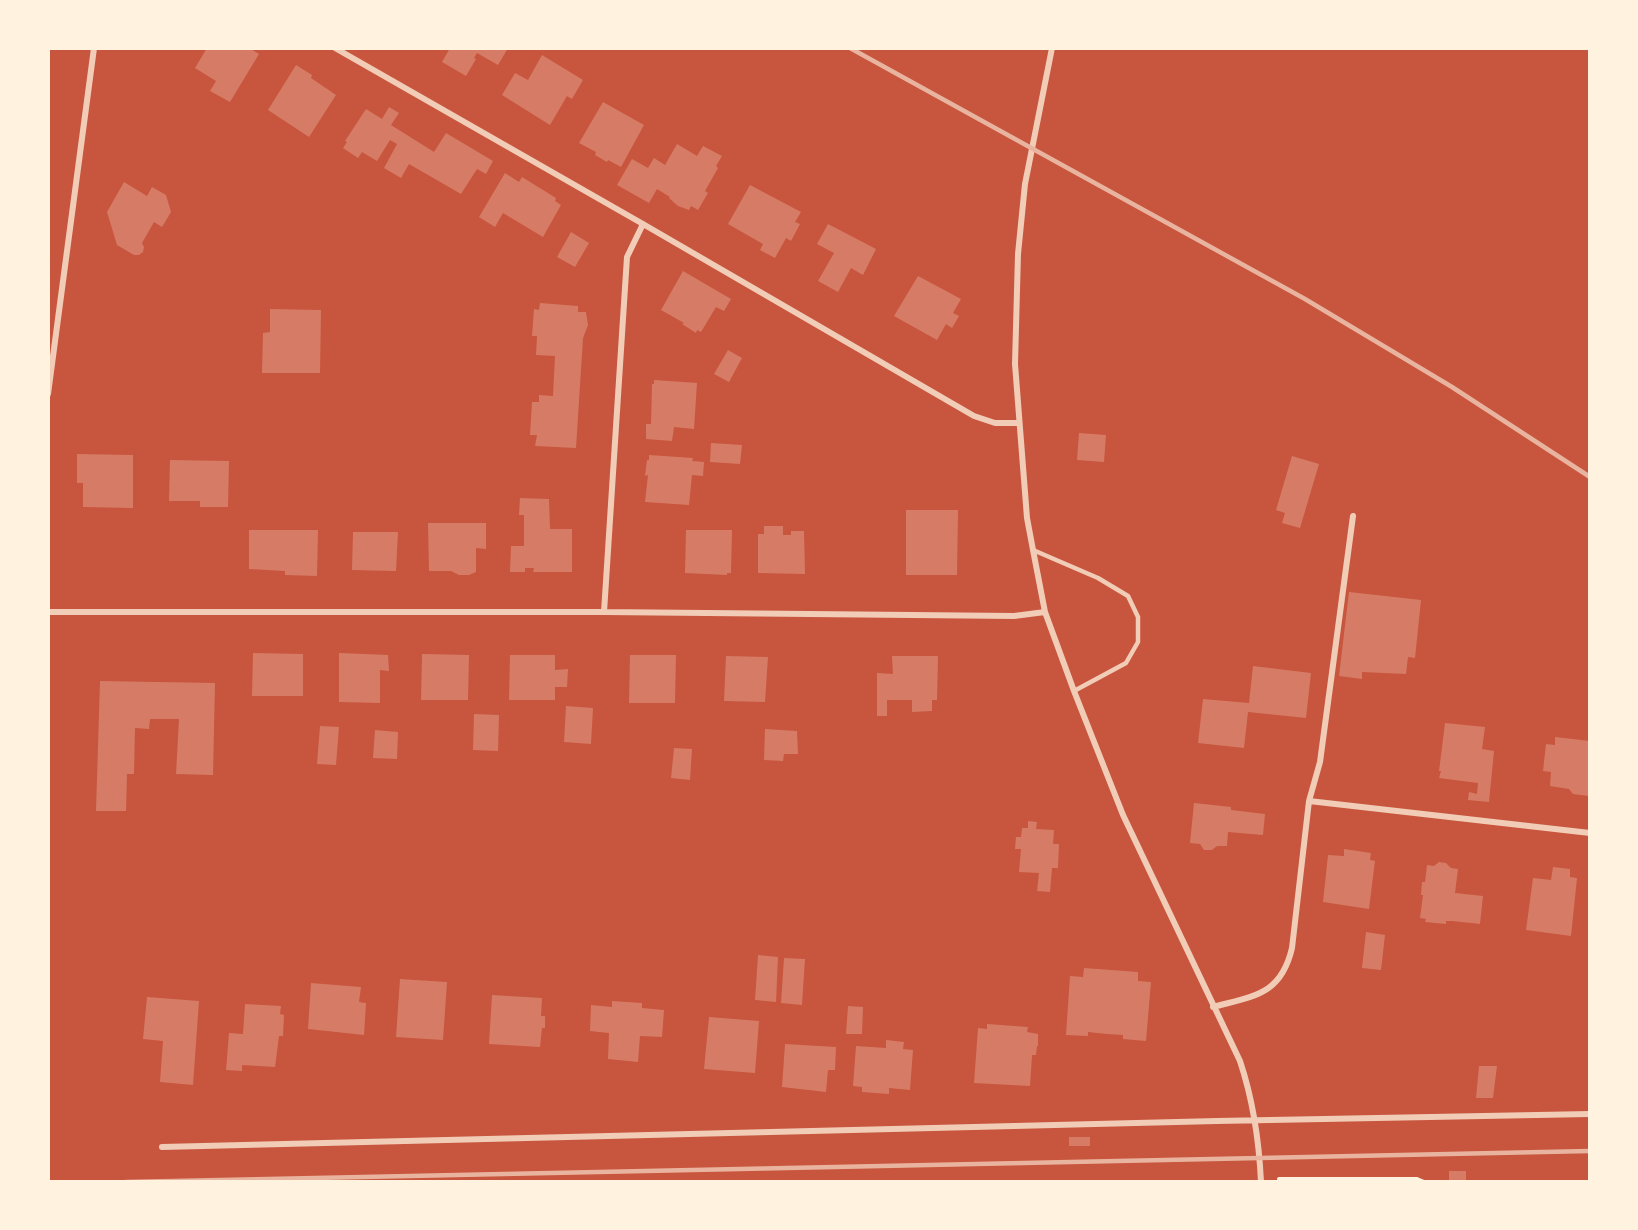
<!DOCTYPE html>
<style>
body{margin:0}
#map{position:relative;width:1638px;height:1230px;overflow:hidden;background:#c8553d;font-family:"Times New Roman",serif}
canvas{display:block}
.frame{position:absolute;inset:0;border:50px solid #fff3e0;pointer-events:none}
</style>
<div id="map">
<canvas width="1638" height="1230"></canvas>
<div class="frame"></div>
</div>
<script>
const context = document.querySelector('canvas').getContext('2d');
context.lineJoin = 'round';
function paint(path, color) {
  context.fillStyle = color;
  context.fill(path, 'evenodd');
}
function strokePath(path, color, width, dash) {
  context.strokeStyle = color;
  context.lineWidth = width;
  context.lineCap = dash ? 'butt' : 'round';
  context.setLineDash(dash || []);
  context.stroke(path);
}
paint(new Path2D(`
 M207,48H249L259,54L230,102L210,91L216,81L195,68Z
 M450,48H508L498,65L477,53L474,58L476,59L466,76L442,62Z
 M542,55L583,80L572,99L567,96L550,125L502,95L515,73L528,80Z
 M296,65L312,75L311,78L336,95L309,137L268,110Z
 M603,102L644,125L621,167L608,160L607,162L595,155L596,152L579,143Z
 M389,107L399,113L391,125L434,152L446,133L493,161L486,174L477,169L461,194L409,164L401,178L384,168L397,144L390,140L377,161L362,152L358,158L343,148L347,142L345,141L366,109L382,119Z
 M677,144L697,156L703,146L722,156L716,166L718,168L705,191L708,193L698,210L691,206L689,210L678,206L669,198L670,197L657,189L649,203L617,185L632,159L648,168L654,158L665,165Z
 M505,173L519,182L522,177L556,198L555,201L561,205L543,237L503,213L495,227L479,217Z
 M124,182L147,196L152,187L166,195L171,212L162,227L154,222L142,243L144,247L143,252L139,255H134L117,245L107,212Z
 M750,185L801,212L795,222L800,224L791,241L786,238L775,258L760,250L763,244L728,224Z
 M828,224L876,249L863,275L851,268L838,292L818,281L834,253L817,244Z
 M571,232L589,243L575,267L557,257Z
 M683,271L731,299L724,311L716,307L701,332L697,330L696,333L682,324L684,323L661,310Z
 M918,276L961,299L953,313L959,316L952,328L946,324L937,340L894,316Z
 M540,303L578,306V312H586L588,325L583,338L576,448L535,446L537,435H530L532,402H539V395L553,396L555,356L536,355L537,336H532L534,309L539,310Z
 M270,309L321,310L320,373H262L263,333L270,332Z
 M728,350L742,358L729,382L714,374Z
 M654,380L697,383L694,429L674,427L672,441L646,439V424H651L652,384H654Z
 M1079,433L1106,435L1104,462L1077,460Z
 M711,443L742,445L740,464L710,462Z
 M77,454L133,455V508L83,507V483H77Z
 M649,455L693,458L692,461L704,462L703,476L692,475L689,505L645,502L648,475L645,476L647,460H649Z
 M1292,456L1319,464L1300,528L1282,523L1285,513L1276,510Z
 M170,460L229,461L228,507H200V501H169Z
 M520,498L549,499L550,529H572V572H533L534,568H525V572H510L511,546H524V515H519Z
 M906,510H958L957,575H906Z
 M428,523H486V549L476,548V572L469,575H459L451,571H429Z
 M764,526H783V535H791V531H804L805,574L758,573V534H764Z
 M249,530H318L317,576L285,575V571L249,569Z
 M686,530H732L731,573H727V575L685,573Z
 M353,532H398L396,571L352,570Z
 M1349,592L1421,600L1415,658L1408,657L1406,674L1362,672V679L1339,676Z
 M253,653L303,654V696H252Z
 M339,653L388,655L389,671L380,670V703L339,702Z
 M422,654L469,655L468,700H421Z
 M510,655H555V670L568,669L567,687H555V700H509Z
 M630,655H676L675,703H629Z
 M726,656L768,657L765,702L724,701Z
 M892,656H938L937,700H932V711L912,712V700H887V716H877V673L893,674Z
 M1253,666L1311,673L1306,718L1248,712L1244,748L1198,743L1203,699L1249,703Z
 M100,681L215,683L213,775L176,774L179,719H150L149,729L135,728L134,774H127L126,811H96Z
 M566,706L593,708L591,744L564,742Z
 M474,714L499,715L498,751L473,750Z
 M1445,723L1485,727L1482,749L1494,751L1489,802L1468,800L1469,792L1477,794L1478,783L1439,778L1441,771H1439Z
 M320,726L339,727L336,765L317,764Z
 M765,729L797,731L798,754H784L783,761L764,760Z
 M375,730L398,732L397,759L373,758Z
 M1555,737L1590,741L1589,796L1573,794L1569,789L1550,786L1551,772L1543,771L1546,744L1555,745Z
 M674,748L692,749L690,780L671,778Z
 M1194,803L1231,807V810L1265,814L1263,835L1228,832L1227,846H1217L1212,850H1204L1200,844L1190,843Z
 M1028,821L1037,822L1036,829L1054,830L1053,844H1059L1058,868H1052L1050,892L1037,891L1039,873L1019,872L1021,849H1015L1016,837H1021L1022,828H1028Z
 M1344,849L1371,853L1370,860L1375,861L1369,909L1323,902L1328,855L1344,856Z
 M1439,862L1446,863L1451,868L1458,869L1455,893L1483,896L1480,924L1452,921H1446V924L1425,922L1426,919L1420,918L1423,895H1421L1422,882H1425L1427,865L1434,866Z
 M1553,867L1570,869V877L1577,878L1571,936L1526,930L1533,878L1551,880Z
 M1366,932L1385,935L1381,970L1362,968Z
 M758,955L778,957L776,1002L755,1000Z
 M784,958L805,959L802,1005L781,1003Z
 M1084,968L1138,972V981L1151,982L1146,1041L1123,1039V1035L1107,1034L1088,1032V1036L1066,1035L1070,976L1083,977Z
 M400,979L447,982L443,1040L396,1037Z
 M311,983L361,987L359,1002L366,1003L364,1035L308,1029Z
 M492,995L542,998L541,1016H545V1028H542L540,1047L489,1044Z
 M147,997L199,1001L193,1085L160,1082L163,1041L143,1039Z
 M612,1001L642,1003V1008L664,1010L662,1037L640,1036L638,1062L608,1059L609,1033L590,1031L591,1005L612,1007Z
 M245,1004L281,1006L280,1014L284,1015L283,1036H279L275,1067L242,1065V1071L226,1070L229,1033L243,1034Z
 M848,1006L863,1007L862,1034H846Z
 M709,1017L759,1021L755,1073L704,1069Z
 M987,1024L1028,1027L1027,1032L1038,1034V1046H1037L1036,1055H1032L1030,1086L974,1083L978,1028L987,1029Z
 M886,1040L904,1042L903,1049L913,1050L910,1090L889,1088V1094L862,1092V1087L853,1086L856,1046L886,1048Z
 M785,1044L836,1047L835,1070H828L826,1092L782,1087Z
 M1479,1066H1497L1493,1098H1476Z
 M1069,1137H1090V1146H1069Z
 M1449,1171H1466V1182H1449Z`), '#d67c66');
strokePath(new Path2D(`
 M1279,1179H1417L1424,1182`), '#fff3e0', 4);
strokePath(new Path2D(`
 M1033,550L1098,578L1128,596L1138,617V642L1126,663L1074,691`), '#f1ccb7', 4.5);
strokePath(new Path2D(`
 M335,48L643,224L974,416L995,423H1019
 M1052,48L1025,184L1018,254L1015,364L1027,518L1033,550L1045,612L1074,691L1123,815L1240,1061C1253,1100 1259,1140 1261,1182
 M48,394L94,48
 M48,612H604L1014,616L1045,612
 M604,612L627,257L643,224
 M1309,801L1590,833
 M1213,1007C1254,996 1281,995 1292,948L1309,801L1320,762L1353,516
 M162,1147L1217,1121L1590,1114`), '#f1ccb7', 6);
strokePath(new Path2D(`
 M850,48L1305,299L1452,387L1590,477
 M126,1182L1590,1151`), '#e9b49f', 4.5);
</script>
